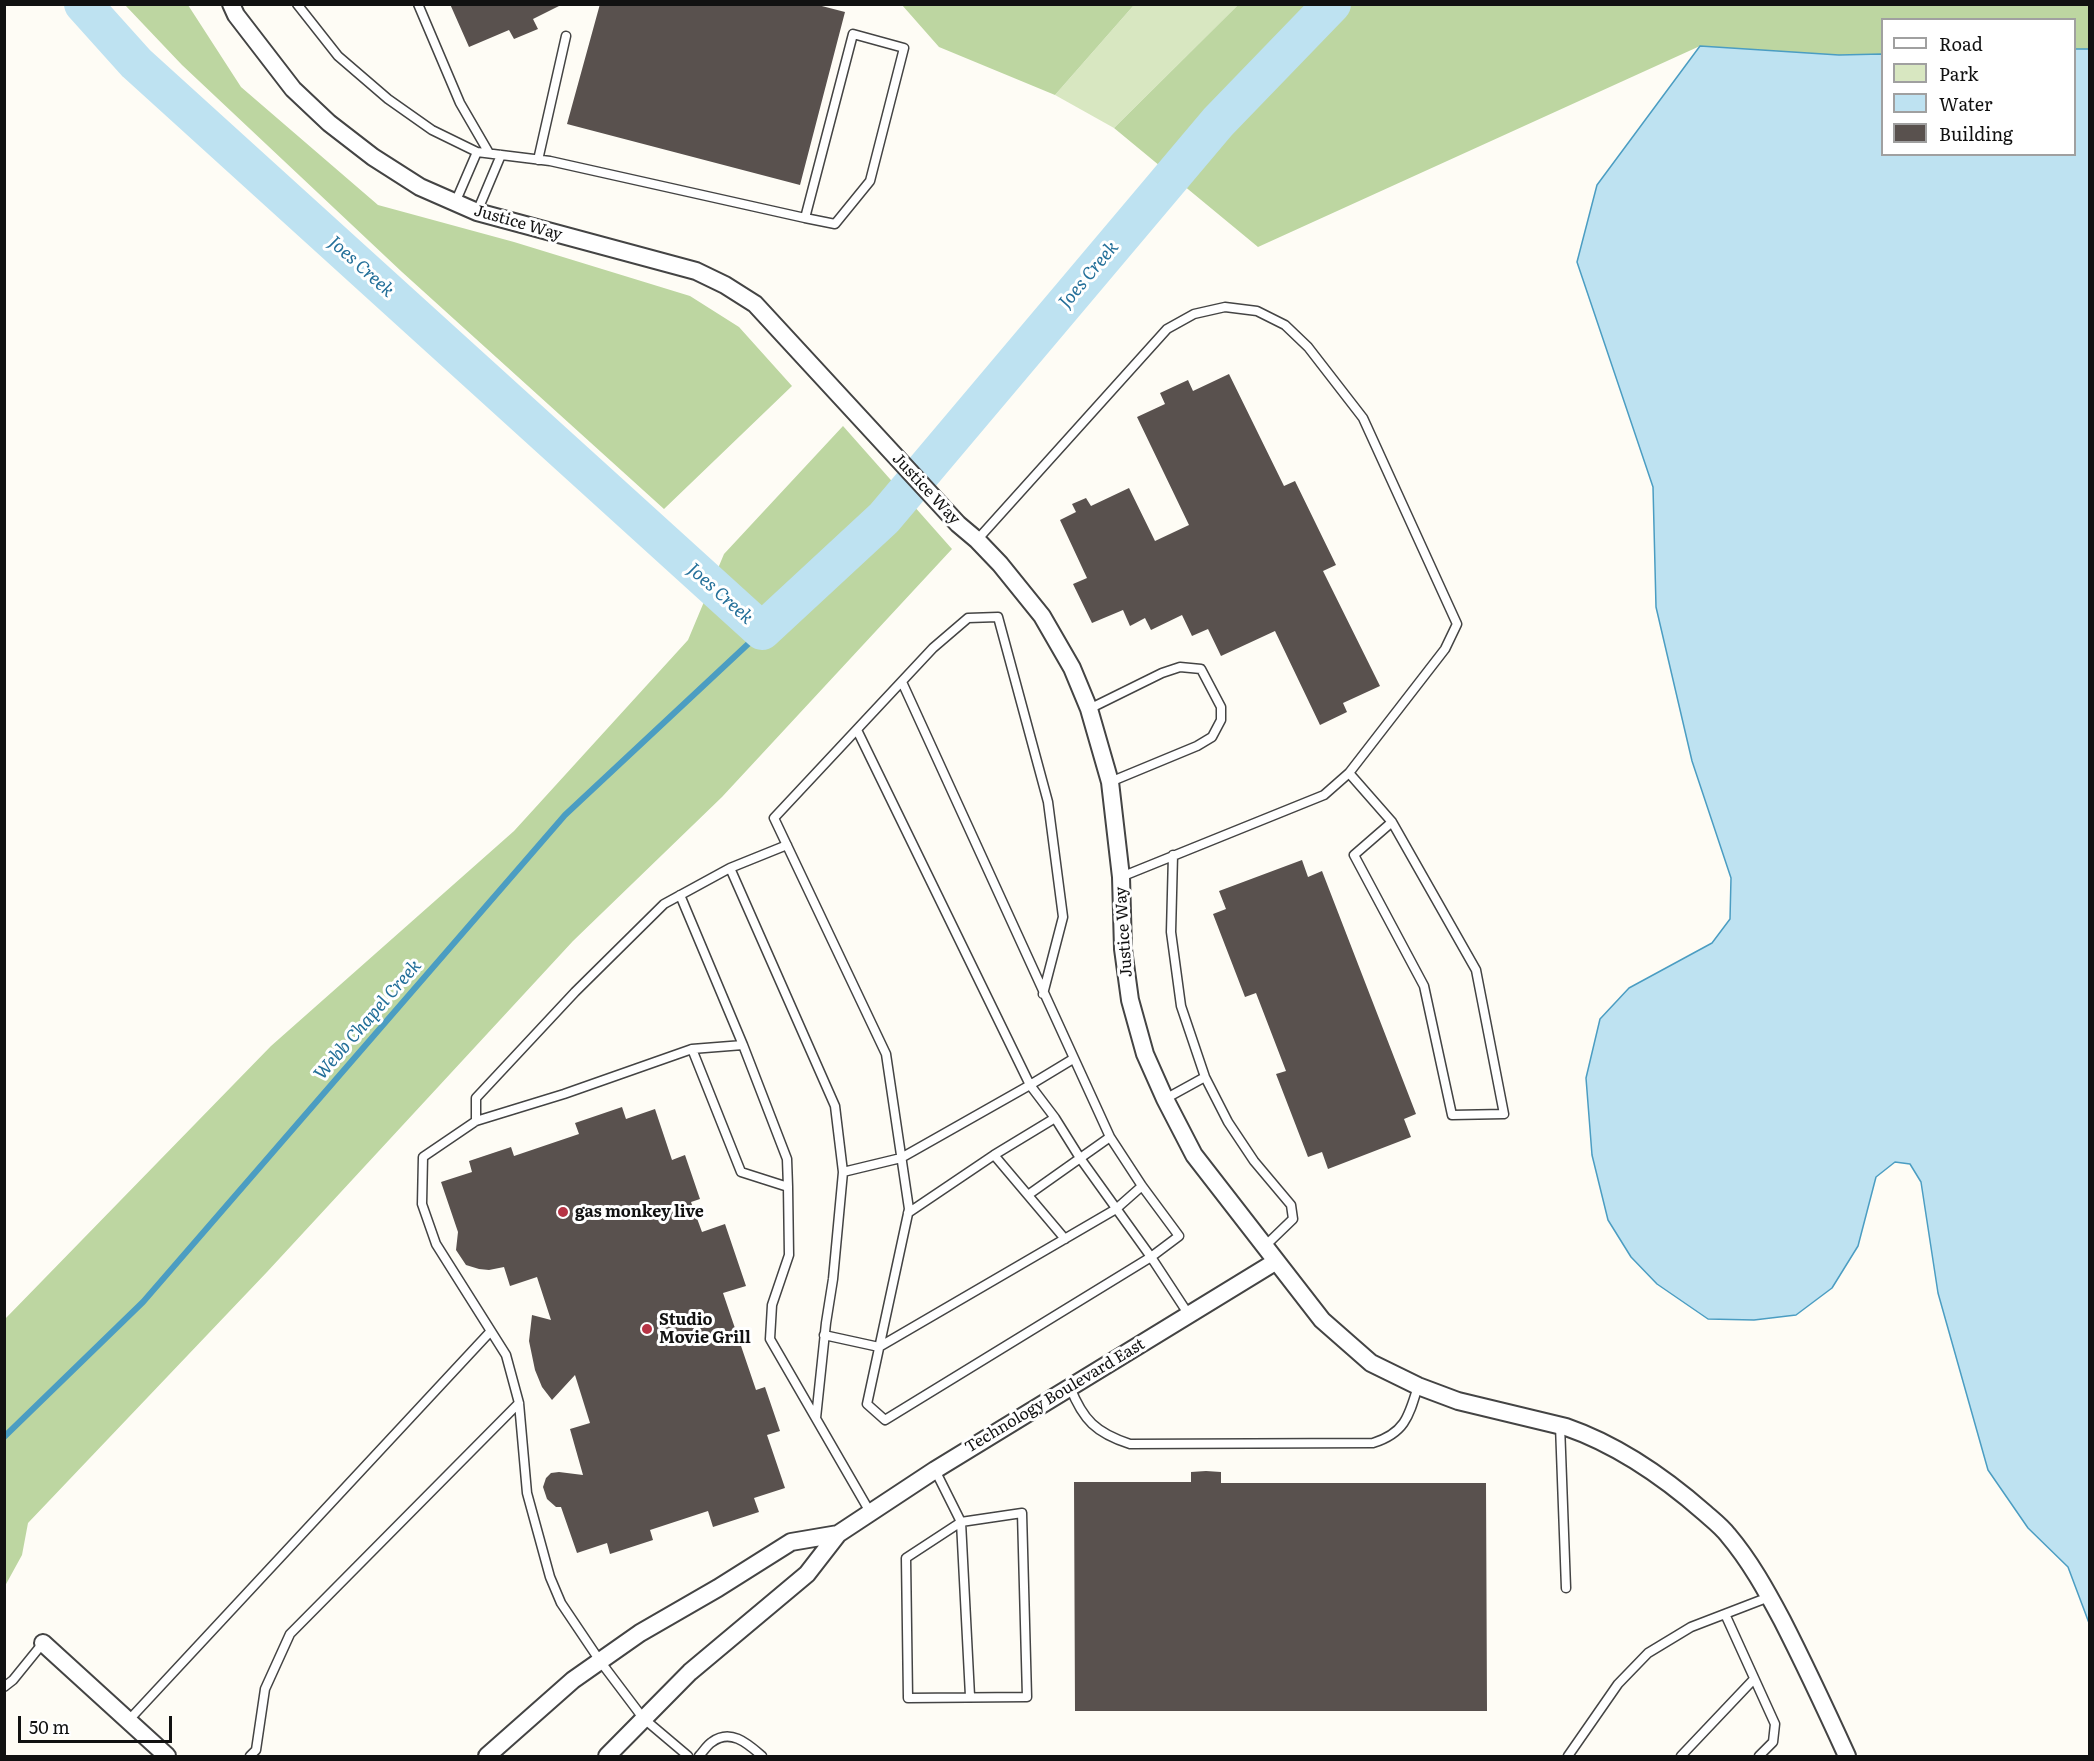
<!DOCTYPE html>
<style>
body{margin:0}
#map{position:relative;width:2094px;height:1761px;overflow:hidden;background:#fefcf5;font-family:Literata,serif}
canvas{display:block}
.frame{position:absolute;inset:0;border:6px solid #111;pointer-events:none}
.legend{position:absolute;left:1881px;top:18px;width:195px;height:138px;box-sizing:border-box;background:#fff;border:2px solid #a0a0a0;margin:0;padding:8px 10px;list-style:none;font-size:18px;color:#111}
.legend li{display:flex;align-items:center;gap:12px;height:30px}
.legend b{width:30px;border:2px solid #a0a0a0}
.scale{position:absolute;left:18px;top:1716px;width:154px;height:27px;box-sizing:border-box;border:3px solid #111;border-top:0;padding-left:8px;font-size:18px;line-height:21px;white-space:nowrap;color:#111;-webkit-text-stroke:4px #fff;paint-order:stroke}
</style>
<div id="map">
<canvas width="2094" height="1761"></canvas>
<div class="frame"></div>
<ul class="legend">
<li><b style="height:8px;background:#fff"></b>Road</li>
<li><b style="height:16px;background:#d8e7c1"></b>Park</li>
<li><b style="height:16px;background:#bee2f1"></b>Water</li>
<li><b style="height:16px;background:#59514e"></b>Building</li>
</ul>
<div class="scale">50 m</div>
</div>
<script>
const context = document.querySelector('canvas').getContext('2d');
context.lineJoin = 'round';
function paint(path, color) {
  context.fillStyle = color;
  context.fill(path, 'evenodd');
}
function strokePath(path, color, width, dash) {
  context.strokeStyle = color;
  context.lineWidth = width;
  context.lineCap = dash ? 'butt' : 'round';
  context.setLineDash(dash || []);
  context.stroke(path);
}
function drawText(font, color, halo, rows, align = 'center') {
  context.font = font + ' Literata,serif';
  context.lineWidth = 6;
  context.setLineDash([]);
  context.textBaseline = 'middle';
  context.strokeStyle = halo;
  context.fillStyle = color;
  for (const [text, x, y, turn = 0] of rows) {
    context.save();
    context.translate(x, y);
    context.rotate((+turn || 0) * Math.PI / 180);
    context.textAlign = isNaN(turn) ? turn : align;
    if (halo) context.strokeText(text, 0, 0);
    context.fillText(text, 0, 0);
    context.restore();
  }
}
paint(new Path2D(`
 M1134,5H1238L1114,128L1055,95Z`), '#d8e7c1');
paint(new Path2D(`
 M125,5H188L241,87L378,205L514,242L690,296L739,327L792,386L664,509L402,272L182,65Z
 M902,5H1134L1055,95L939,47Z
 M1238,5H2089V49H2075L2074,20H1882V54L1839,55L1700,46L1258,247L1114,128Z
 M843,426L952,549L722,797L573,941L267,1272L28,1523L22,1555L5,1586V1319L271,1046L514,831L688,640L724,554Z`), '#bdd6a1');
const water = new Path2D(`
 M1700,46L1839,55L1882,54V154H2074L2075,49H2089V1623L2068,1567L2028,1528L1988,1470L1938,1293L1921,1182L1910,1164L1895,1162L1876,1177L1858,1246L1832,1288L1796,1315L1754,1320L1708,1319L1657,1284L1631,1257L1608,1220L1592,1155L1586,1078L1600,1019L1629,988L1712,943L1730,919L1731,878L1692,761L1656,607L1653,487L1577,262L1597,185Z`);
paint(water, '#bee2f1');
strokePath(water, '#4b9dc2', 1.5);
strokePath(new Path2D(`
 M4,1437L143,1302L565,815L762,631`), '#4b9dc2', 6);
strokePath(new Path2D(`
 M83,4L136,63L762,631L884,518L1218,122L1332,4`), '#bee2f1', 38);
paint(new Path2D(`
 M450,4H563L533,19L538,29L514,39L509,30L469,47Z
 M600,4H814L845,12L800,185L567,124Z
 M1229,374L1284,486L1295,481L1336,565L1323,571L1380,686L1343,703L1347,712L1320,725L1275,631L1221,656L1208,629L1192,636L1182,615L1151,630L1145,618L1130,626L1123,610L1092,623L1073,584L1087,578L1060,520L1076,512L1072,504L1086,498L1091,506L1129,488L1155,541L1189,525L1137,417L1165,404L1160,393L1188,380L1193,391Z
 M1302,860L1308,877L1322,871L1416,1114L1404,1119L1411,1137L1328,1169L1322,1152L1308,1157L1276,1074L1286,1071L1256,993L1245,997L1213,914L1226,909L1219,891Z
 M622,1107L626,1119L655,1109L672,1160L685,1155L700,1199L691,1202L702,1232L725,1224L746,1286L723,1293L756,1390L765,1387L780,1431L767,1435L785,1488L754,1498L759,1512L713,1527L708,1511L650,1530L653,1540L610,1554L607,1543L577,1553L561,1507H556L547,1499L543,1487L546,1478L551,1473L559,1472L583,1475L570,1429L590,1423L575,1375L552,1400L542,1387L535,1370L529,1341L532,1315L551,1320L537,1277L510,1286L504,1267L489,1270L479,1269L466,1265L456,1250L458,1232L441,1182L472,1172L469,1161L511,1147L514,1156L579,1134L575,1123Z
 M1206,1471L1221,1472V1483H1486L1487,1711H1075L1074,1482H1191V1472Z`), '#59514e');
const lane = new Path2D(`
 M297,4L338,56L388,99L432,130L477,152L550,161L805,218L853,34L904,48L870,181L835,224L805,218
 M418,4L460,103L489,153
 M538,160L566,36
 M455,203L477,152
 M477,212L501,155
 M977,540L1167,329L1194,314L1225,307L1257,311L1285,325L1308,347L1363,418L1457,624L1445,649L1349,773L1324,795L1121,877
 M1089,709L1162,673L1180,667L1201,669L1221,707V720L1212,737L1197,746L1110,782
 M857,730L1030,1085L1073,1059
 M1349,773L1392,822L1476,970L1504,1114L1452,1115L1424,986L1354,855L1392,822
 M787,845L730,868L835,1106L843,1172
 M1173,855L1171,932L1181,1006L1205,1077L1228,1122L1254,1161L1291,1205L1293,1219L1264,1247
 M680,895L743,1045
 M1043,994L1063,917L1048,802L998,617L968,618L933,648L774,818L886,1054L909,1209L867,1404L885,1420L1151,1257L1189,1315
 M692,1049L743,1045L787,1159L788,1187
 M1165,1099L1205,1077
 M476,1121V1098L575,992L664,904L730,868
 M994,1155L1065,1239
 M1028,1195L1110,1137
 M908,1213L994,1155L1055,1118
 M824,1335L879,1347L1116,1209L1142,1186
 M1070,1387C1083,1420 1096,1433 1130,1444L1373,1443C1405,1433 1409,1416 1418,1386
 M816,1418L826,1323L833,1279L843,1172L901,1158L1030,1085L1055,1118L1080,1158L1151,1257L1179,1236L1142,1186L1110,1137L902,682
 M1560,1425L1566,1588
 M935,1470L961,1522L970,1696
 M1022,1513L1027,1697L908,1698L906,1558L961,1522Z
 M1725,1614L1775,1724L1773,1742L1759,1756
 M4,1687L13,1680L43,1643
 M128,1721L490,1332
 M250,1756L256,1750L265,1689L290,1634L519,1403
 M688,1756L643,1718L600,1661L561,1603L550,1577L527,1493L519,1403L506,1355L436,1244L422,1204L423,1157L476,1121L564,1094L692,1049L741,1172L788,1187L789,1255L772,1305L770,1339L870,1512
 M699,1756C703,1752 707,1745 712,1742C731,1728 748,1744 762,1756
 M1568,1756L1618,1684L1648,1653L1691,1627L1769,1597
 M1681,1756L1754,1679`);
const street = new Path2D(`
 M231,4L236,15L293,89L329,123L373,157L420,187L477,212L696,271L725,285L755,304L958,524L977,540L1000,564L1042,616L1072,668L1089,709L1110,782L1121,877L1123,949L1130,1000L1145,1054L1165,1099L1194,1155L1322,1320L1371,1363L1418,1386L1458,1401L1566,1427C1618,1445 1664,1477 1705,1513C1713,1520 1722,1527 1728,1535C1750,1561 1766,1590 1782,1620C1805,1665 1826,1710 1847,1756
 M43,1643L167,1756
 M487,1756L573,1680L640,1633L718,1588L791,1542L838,1534
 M607,1756L690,1672L807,1574L838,1534L935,1470L1275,1262`);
strokePath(lane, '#444', 11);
strokePath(street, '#444', 20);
strokePath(lane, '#fff', 8);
strokePath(street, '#fff', 16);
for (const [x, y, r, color] of [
 [563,1212,6,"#b63445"],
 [647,1329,6,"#b63445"]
]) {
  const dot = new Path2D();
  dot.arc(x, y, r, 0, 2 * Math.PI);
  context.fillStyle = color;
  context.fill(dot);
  strokePath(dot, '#fff', 2);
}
drawText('16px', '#111', '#fff', [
 ["Justice Way",518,223,16],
 ["Justice Way",926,489,47],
 ["Justice Way",1124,932,-94],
 ["Technology Boulevard East",1055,1396,-31]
]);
drawText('bold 16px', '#111', '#fff', [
 ["gas monkey live",575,1212],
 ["Studio",659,1320],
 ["Movie Grill",659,1338]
], 'left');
drawText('italic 18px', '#236f99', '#fff', [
 ["Joes Creek",361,267,42],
 ["Joes Creek",1089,275,-50],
 ["Joes Creek",720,594,42],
 ["Webb Chapel Creek",368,1020,-49]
]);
</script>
